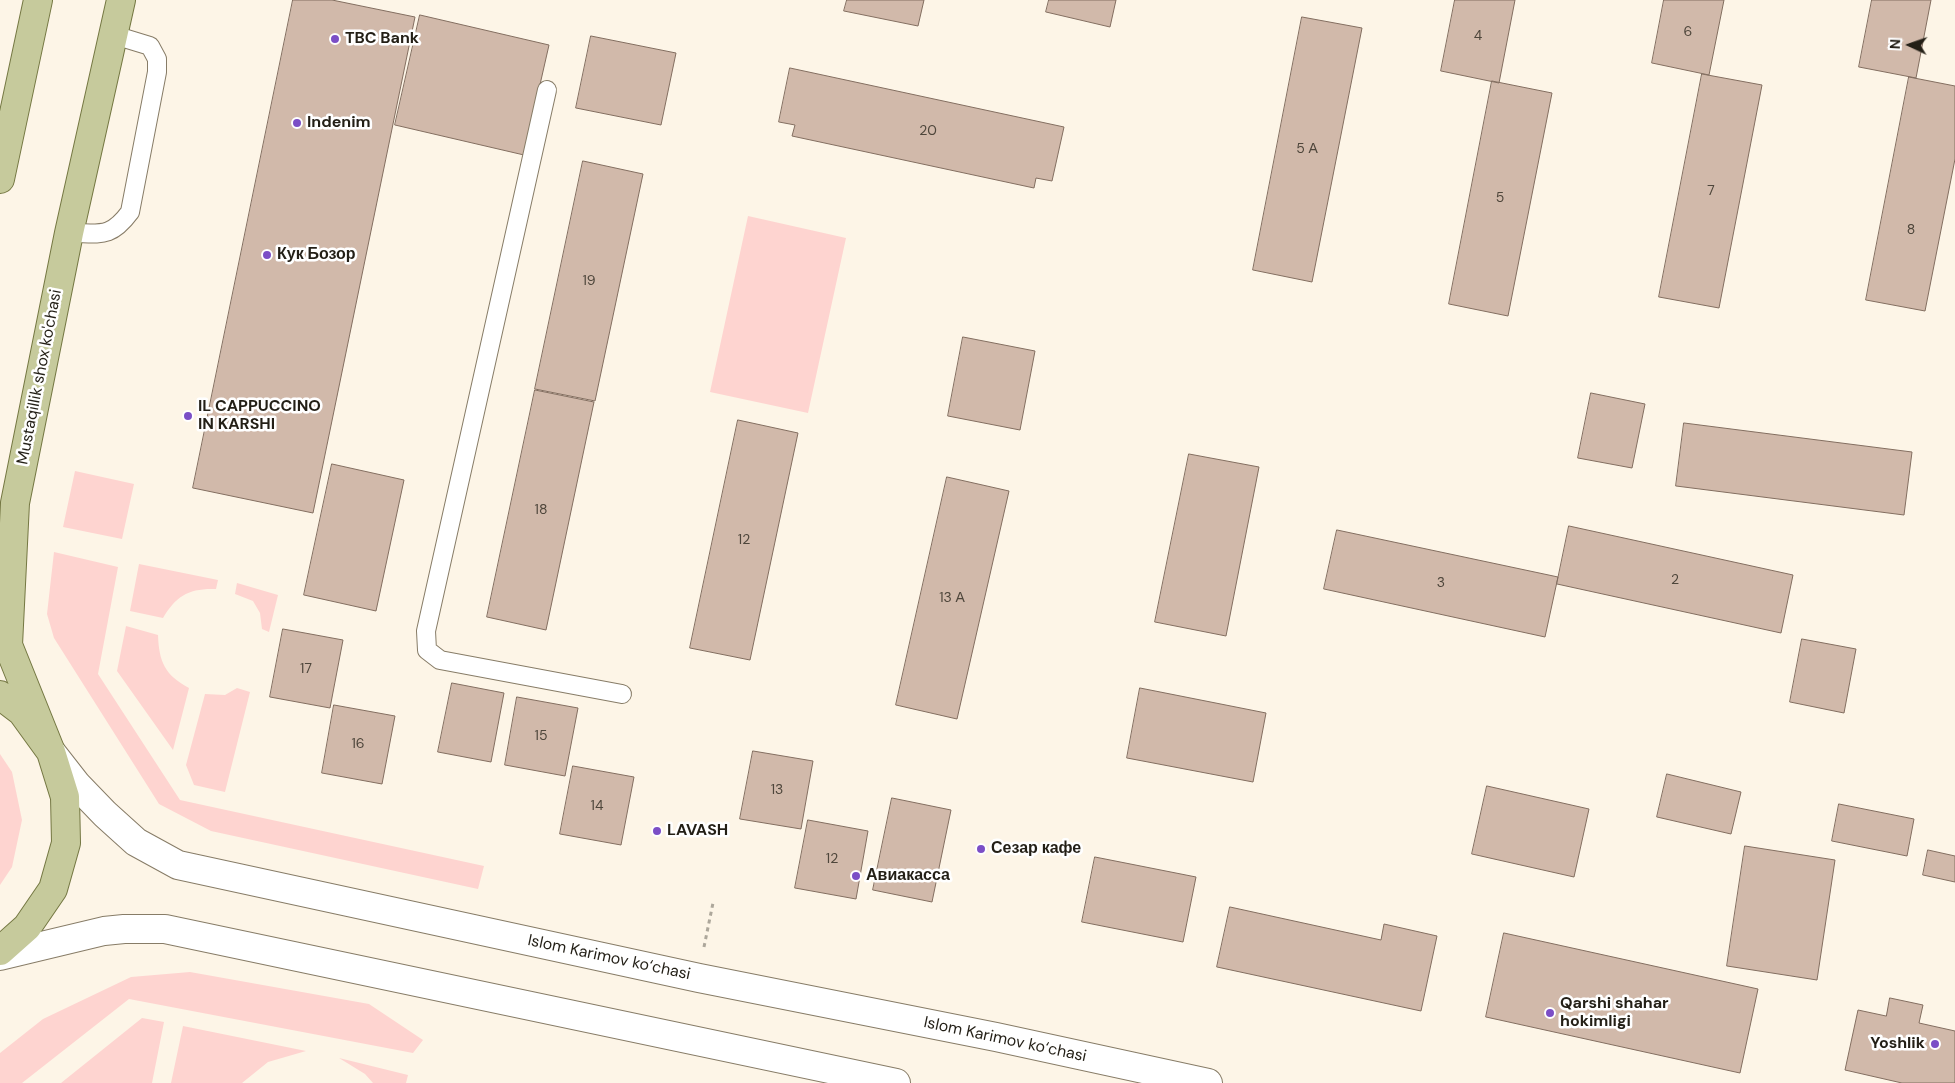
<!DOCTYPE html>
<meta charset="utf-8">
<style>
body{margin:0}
#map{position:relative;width:1955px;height:1083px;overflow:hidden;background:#fdf5e7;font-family:"DM Sans",sans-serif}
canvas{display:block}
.north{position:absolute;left:1885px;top:20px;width:50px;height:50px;-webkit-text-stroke:4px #fff;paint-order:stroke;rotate:273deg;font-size:14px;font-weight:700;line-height:20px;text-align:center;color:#231f16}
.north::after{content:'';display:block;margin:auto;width:18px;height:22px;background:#231f16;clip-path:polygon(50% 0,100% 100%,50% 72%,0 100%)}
</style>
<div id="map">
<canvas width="1955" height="1083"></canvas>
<div class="north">N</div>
</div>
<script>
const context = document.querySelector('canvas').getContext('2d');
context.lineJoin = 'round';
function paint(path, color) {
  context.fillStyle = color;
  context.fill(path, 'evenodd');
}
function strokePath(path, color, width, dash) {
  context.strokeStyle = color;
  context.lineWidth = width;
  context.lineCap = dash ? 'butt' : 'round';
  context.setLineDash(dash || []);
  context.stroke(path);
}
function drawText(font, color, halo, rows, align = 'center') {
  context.font = font + ' "DM Sans",sans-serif';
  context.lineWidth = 5;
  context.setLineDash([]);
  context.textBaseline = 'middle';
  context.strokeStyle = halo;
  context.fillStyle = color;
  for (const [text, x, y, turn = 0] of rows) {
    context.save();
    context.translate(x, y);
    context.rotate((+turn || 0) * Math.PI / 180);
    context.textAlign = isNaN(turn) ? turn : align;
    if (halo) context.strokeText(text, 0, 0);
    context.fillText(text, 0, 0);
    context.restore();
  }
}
paint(new Path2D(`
 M748,216L846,238L808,413L710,392Z
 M75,471L134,484L122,539L63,527Z
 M54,552L118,567L98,674L180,800L484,866L478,889L211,831L159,804L54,638L47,614Z
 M139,564L218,580L216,589C189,588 176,596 163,618L130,611Z
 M237,583L278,595L269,632L262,629L260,613L253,601L235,594Z
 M126,626L158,635C159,662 165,675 189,688L173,750L117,671Z
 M237,688L250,692L225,792L194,785L186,765L205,694L225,695Z
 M0,754L12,772L22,820L12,867L0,885Z
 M190,972L369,1004L423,1040L413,1053L129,999L22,1083H0V1053L43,1019L131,977Z
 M142,1018L164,1022L152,1083H61Z
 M183,1026L306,1051L268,1062L242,1083H171Z
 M339,1058L408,1075L406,1083H373L365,1074Z`), '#fed4d0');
const building = new Path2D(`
 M293,0H332L415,17L313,513L193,488Z
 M847,0H924L918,26L844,11Z
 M1049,0H1116L1110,27L1046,12Z
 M1455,0H1515L1499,83L1441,71Z
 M1664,0H1724L1709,75L1652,63Z
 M1872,0H1931L1916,78L1859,67Z
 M420,15L549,45L524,155L395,125Z
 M1302,17L1362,28L1312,282L1253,270Z
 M591,36L676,53L661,125L576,108Z
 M790,68L1064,127L1052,181L1036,178L1034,188L792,136L795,125L779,122Z
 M1702,74L1762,85L1719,308L1659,297Z
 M1909,77L1955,86V159L1925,311L1866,300Z
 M1492,81L1552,93L1508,316L1449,304Z
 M583,161L643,174L595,401L535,389Z
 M963,337L1035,351L1020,430L948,416Z
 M535,390L594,402L546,630L487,617Z
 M1591,393L1645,404L1632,468L1578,458Z
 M738,420L798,433L750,660L690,648Z
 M1684,423L1912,452L1904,515L1676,486Z
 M1189,454L1259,467L1226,636L1155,622Z
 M332,464L404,480L376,611L304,595Z
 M947,477L1009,491L957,719L896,705Z
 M1569,526L1793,575L1781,633L1557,584Z
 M1337,530L1558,577L1545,637L1324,589Z
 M283,629L343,640L330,708L270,697Z
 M1802,639L1856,649L1844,713L1790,702Z
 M452,683L504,693L491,762L438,752Z
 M1140,688L1266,713L1253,782L1127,758Z
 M517,697L578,708L565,776L505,765Z
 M334,705L395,716L382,784L322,773Z
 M753,751L813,761L801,829L740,819Z
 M573,766L634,777L621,845L560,834Z
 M1667,774L1741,792L1731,834L1657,817Z
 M1487,786L1589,809L1574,877L1472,854Z
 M892,798L951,810L932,902L873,890Z
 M1839,804L1914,819L1907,856L1832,841Z
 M808,820L868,831L856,899L795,888Z
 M1745,846L1835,860L1817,980L1727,966Z
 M1928,850L1955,856V882L1923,875Z
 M1095,857L1196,877L1183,942L1082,922Z
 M1230,907L1381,940L1384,924L1437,936L1421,1011L1217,967Z
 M1504,933L1758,989L1740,1073L1486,1017Z
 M1890,998L1923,1005L1919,1023L1955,1031V1083H1902L1845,1070L1858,1010L1886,1016Z`);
paint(building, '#d1b9aa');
strokePath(building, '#836e60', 1);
const lane = new Path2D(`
 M547,90L426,631L427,650L440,660L622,694
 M69,233C100,233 110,239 130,212L157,72V59L150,46L114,35`);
const secondary = new Path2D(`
 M52,753L77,785L105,814L136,842L178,865L699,978L996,1037L1208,1083
 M0,956L104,931L124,929H165L896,1083`);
const primary = new Path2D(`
 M0,179L38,0
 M0,695L22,712L51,752L65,797L66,843L53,889L27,927L0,951
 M51,752L8,645L15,503L69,233L121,0`);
strokePath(lane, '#877c67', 20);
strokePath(secondary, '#877c67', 30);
strokePath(primary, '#747742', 30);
strokePath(new Path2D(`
 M704,947L713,903`), '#ada79b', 3, [4, 4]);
strokePath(lane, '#fff', 18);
strokePath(secondary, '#fff', 28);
strokePath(primary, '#c6ca9c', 28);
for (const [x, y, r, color] of [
 [335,39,5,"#7b4ec6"],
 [297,123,5,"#7b4ec6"],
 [267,255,5,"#7b4ec6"],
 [188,416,5,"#7b4ec6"],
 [657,831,5,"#7b4ec6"],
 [981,849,5,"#7b4ec6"],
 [856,876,5,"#7b4ec6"],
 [1550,1013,5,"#7b4ec6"],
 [1935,1044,5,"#7b4ec6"]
]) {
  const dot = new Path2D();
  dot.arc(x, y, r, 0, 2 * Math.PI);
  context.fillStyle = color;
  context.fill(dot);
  strokePath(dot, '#fff', 2);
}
drawText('14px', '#4e463b', null, [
 ["6",1688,32],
 ["4",1478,36],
 ["20",928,131],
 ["5 А",1307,149],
 ["7",1711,191],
 ["5",1500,198],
 ["8",1911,230],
 ["19",589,281],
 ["18",541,510],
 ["12",744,540],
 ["2",1675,580],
 ["3",1441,583],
 ["13 А",952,598],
 ["17",306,669],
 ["15",541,736],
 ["16",358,744],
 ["13",777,790],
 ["14",597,806],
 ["12",832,859]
]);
drawText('bold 16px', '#231f16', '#fff', [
 ["TBC Bank",345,39],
 ["Indenim",307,123],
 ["Кук Бозор",277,255],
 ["IL CAPPUCCINO",198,407],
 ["IN KARSHI",198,425],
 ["LAVASH",667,831],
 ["Сезар кафе",991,849],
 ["Авиакасса",866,876],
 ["Qarshi shahar",1560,1004],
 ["hokimligi",1560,1022],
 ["Yoshlik",1925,1044,"right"]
], 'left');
drawText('16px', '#231f16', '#fff', [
 ["Mustaqillik shox ko'chasi",40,377,-79],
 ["Islom Karimov ko‘chasi",609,958,12],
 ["Islom Karimov ko‘chasi",1005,1040,12]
]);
</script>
